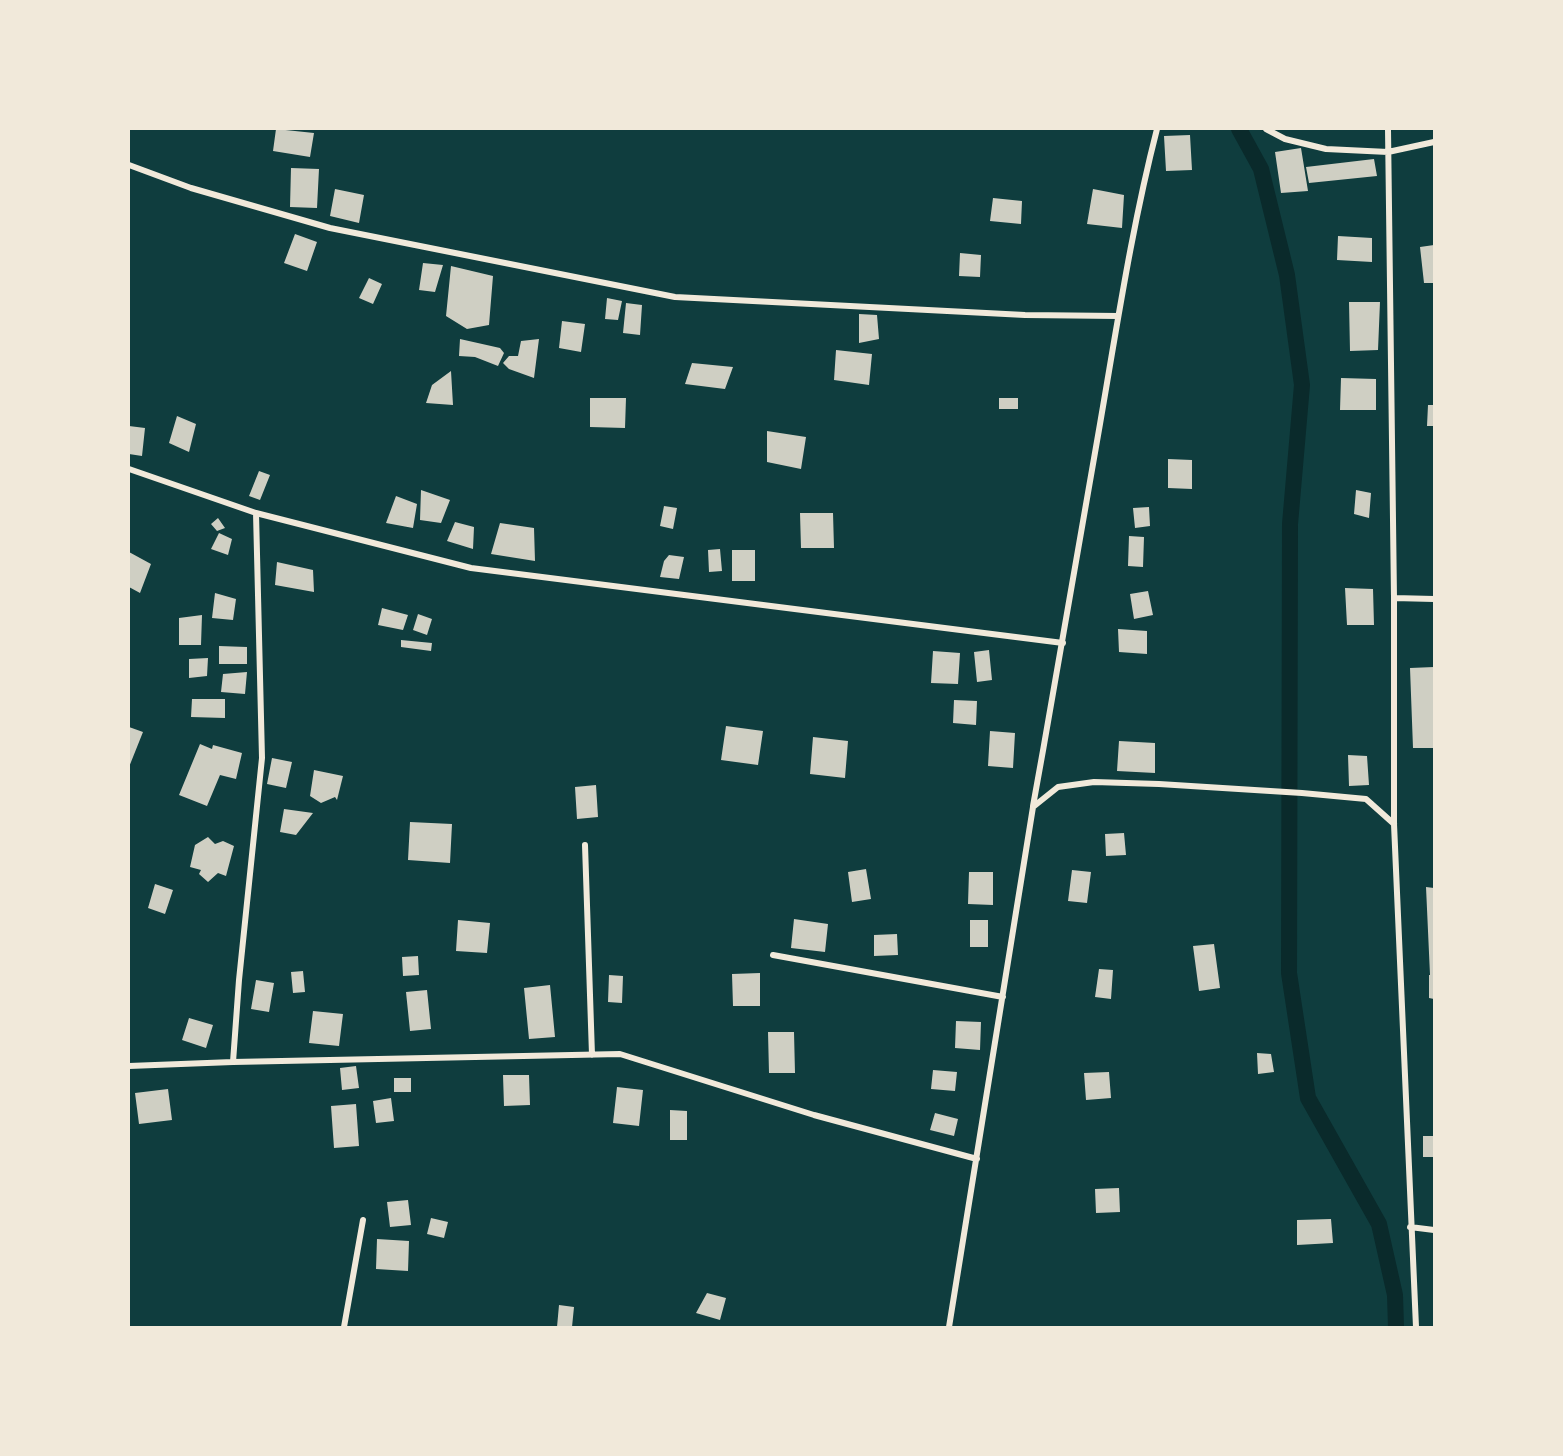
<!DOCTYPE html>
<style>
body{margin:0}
#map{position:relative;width:1563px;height:1456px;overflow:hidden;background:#0f3d3e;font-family:"Alegreya Sans",sans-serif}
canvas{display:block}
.frame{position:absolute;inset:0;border:130px solid #f1e9da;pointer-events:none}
</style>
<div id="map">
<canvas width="1563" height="1456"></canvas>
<div class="frame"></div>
</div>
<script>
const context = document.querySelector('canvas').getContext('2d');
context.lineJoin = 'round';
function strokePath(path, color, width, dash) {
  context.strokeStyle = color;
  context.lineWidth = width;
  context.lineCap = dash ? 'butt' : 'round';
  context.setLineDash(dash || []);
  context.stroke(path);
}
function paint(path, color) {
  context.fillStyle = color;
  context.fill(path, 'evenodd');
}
strokePath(new Path2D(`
 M1239,129L1261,169L1287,275L1302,385L1290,524L1289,973L1308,1098L1379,1224L1395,1295L1396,1327`), '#0a2a2b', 16);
paint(new Path2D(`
 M276,129L314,133L310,157L273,151Z
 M1190,135L1192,170L1166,171L1164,136Z
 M1301,148L1308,191L1281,193L1275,152Z
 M1374,159L1377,176L1309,183L1306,167Z
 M291,168L319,169L317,208L290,207Z
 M335,189L364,195L359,223L330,216Z
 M1093,189L1124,195L1122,228L1087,224Z
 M993,198L1022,201L1021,224L990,221Z
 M295,234L317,242L307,271L284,263Z
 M1338,236L1372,238V262L1337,260Z
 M1434,245V283H1424L1420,247Z
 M960,253L981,255L980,277L959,276Z
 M423,263L443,265L435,292L419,290Z
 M451,266L493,276L489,325L467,329L446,316Z
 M369,278L382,284L373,304L359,298Z
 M607,298L622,301L618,320L605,319Z
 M1349,302H1380L1378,350L1350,351Z
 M626,303L642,305L640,335L623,333Z
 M859,314L877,315L879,339L859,343Z
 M562,321L585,324L581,352L559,348Z
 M460,339L500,348L504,353L498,366L475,357L459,356Z
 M539,339L534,378L509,369L503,363L509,356H518L521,341Z
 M836,350L872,354L869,385L834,380Z
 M692,363L733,367L725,389L685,384Z
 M451,371L453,405L426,403L432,385Z
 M1341,378L1376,379V410H1340Z
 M590,398H626L625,428L590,427Z
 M999,398H1018V409H999Z
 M1428,405H1434V426H1427Z
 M177,416L196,424L189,452L169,443Z
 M129,426L145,428L142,456L129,454Z
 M767,431L806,437L801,469L767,462Z
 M1168,459L1192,460V489L1168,488Z
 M259,471L270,475L260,500L249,496Z
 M421,490L450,500L441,523L420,520Z
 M1356,490L1371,493L1369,518L1354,514Z
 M396,496L417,504L413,528L386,523Z
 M664,506L677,508L673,529L660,526Z
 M1149,507L1150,526L1135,528L1133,508Z
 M800,513H833L834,548H801Z
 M218,518L225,528L217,531L211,524Z
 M455,522L474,527L473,549L447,541Z
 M500,523L534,528L535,561L491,554Z
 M219,533L232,539L228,555L211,549Z
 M1129,536L1144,537L1143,567L1128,566Z
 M720,549L722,571L709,572L708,550Z
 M732,550H755V581H732Z
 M129,552L151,564L140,593L129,587Z
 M669,555L684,557L679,579L660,577L664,561Z
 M277,562L313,570L314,592L275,585Z
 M1345,588L1373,589L1374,625H1347Z
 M1148,591L1153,615L1134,619L1130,594Z
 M215,593L236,599L233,620L212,618Z
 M382,608L408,615L403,630L378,625Z
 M418,614L432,619L427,635L413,630Z
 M202,615L201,645H179V618Z
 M1118,629L1147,631V654L1119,652Z
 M401,640L432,643L431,651L401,647Z
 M219,646L247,647V664H219Z
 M989,650L992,680L977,682L974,652Z
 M933,651L960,653L958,684L931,683Z
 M208,658L207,676L189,678V659Z
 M1434,667V748H1413L1410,668Z
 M247,672L245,694L221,692L223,674Z
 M192,699H225V718L191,717Z
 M954,700L977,701L976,725L953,723Z
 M726,726L763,731L758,765L721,760Z
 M129,727L143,732L129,767Z
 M990,731L1015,733L1013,768L988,766Z
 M813,737L848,741L845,778L810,774Z
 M1119,741L1155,743V773L1117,771Z
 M200,744L212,749L213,745L242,753L236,779L220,775L207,806L179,795Z
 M1348,755L1367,756L1369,785L1349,786Z
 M272,758L292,762L286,788L267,784Z
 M314,770L343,776L337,800L335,797L321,803L310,796Z
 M596,785L598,817L577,819L575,787Z
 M284,809L313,813L296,835L280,832Z
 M410,822L452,824L450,863L408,860Z
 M1124,833L1126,855L1106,856L1105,834Z
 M208,837L215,844L223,841L234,846L226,876L218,873L208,882L199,874L201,870L190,867L195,845Z
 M866,869L871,899L852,902L848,872Z
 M1072,870L1091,872L1087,903L1068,901Z
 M969,872H993V905L968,904Z
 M155,884L173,890L165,914L148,908Z
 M1426,887L1434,888V999L1429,998V975H1430Z
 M794,919L828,924L825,952L791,948Z
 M458,920L490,923L487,953L456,951Z
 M970,920H988V947H970Z
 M897,934L898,955L874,956V935Z
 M1214,944L1220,988L1199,991L1193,946Z
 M418,956L419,975L403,976L402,957Z
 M1099,969L1113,970L1111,999L1095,997Z
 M303,971L305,992L293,993L291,972Z
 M760,973V1006H733L732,974Z
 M609,975L623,976L622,1003L608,1002Z
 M256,980L274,983L269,1012L251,1009Z
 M550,985L555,1037L529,1039L524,988Z
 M427,990L431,1029L410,1031L406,992Z
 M313,1011L343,1014L339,1046L309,1043Z
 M189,1018L213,1025L206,1048L182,1040Z
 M956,1021L981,1022L980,1050L955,1048Z
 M768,1032H794L795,1073H769Z
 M1257,1053L1271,1054L1274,1072L1258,1074Z
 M356,1066L359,1088L342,1090L340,1068Z
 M933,1070L957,1072L955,1091L931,1089Z
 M1109,1072L1111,1098L1086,1100L1084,1073Z
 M503,1075H529L530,1105L504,1106Z
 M394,1078H411V1092H394Z
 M617,1087L643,1090L639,1126L613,1123Z
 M168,1089L172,1120L139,1124L135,1093Z
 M391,1098L394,1121L376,1123L373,1101Z
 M356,1104L359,1146L334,1148L331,1106Z
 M670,1110L687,1111V1140H670Z
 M935,1113L958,1119L954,1136L930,1130Z
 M1423,1136H1434V1157H1423Z
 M1119,1188L1120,1212L1096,1213L1095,1189Z
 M408,1200L411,1225L390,1227L387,1202Z
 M431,1218L448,1222L444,1238L427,1234Z
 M1331,1219L1333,1243L1297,1245V1220Z
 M377,1239L409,1241L408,1271L376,1269Z
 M707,1293L726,1298L720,1320L696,1313Z
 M559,1305L574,1307L572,1327H557Z`), '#cfcfc3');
strokePath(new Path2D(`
 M1266,129L1285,139L1326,149L1388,152L1434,142
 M1388,129L1394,598V824L1416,1327
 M129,165L191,188L330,228L675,297L1025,315L1118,316
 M129,469L256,513L471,568L1063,643
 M1394,598L1434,599
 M1033,806C1056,679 1078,552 1100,424C1117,326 1132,226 1157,129
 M585,845L592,1055
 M773,955L1003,997
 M233,1062L239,980L262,758L256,513
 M129,1066L233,1062L620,1054L814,1115L977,1159
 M1410,1227L1434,1230
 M344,1327L363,1220
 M949,1327L1033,807L1058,787L1094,782L1159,784L1302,793L1366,799L1394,824`), '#f1e9da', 6);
</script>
